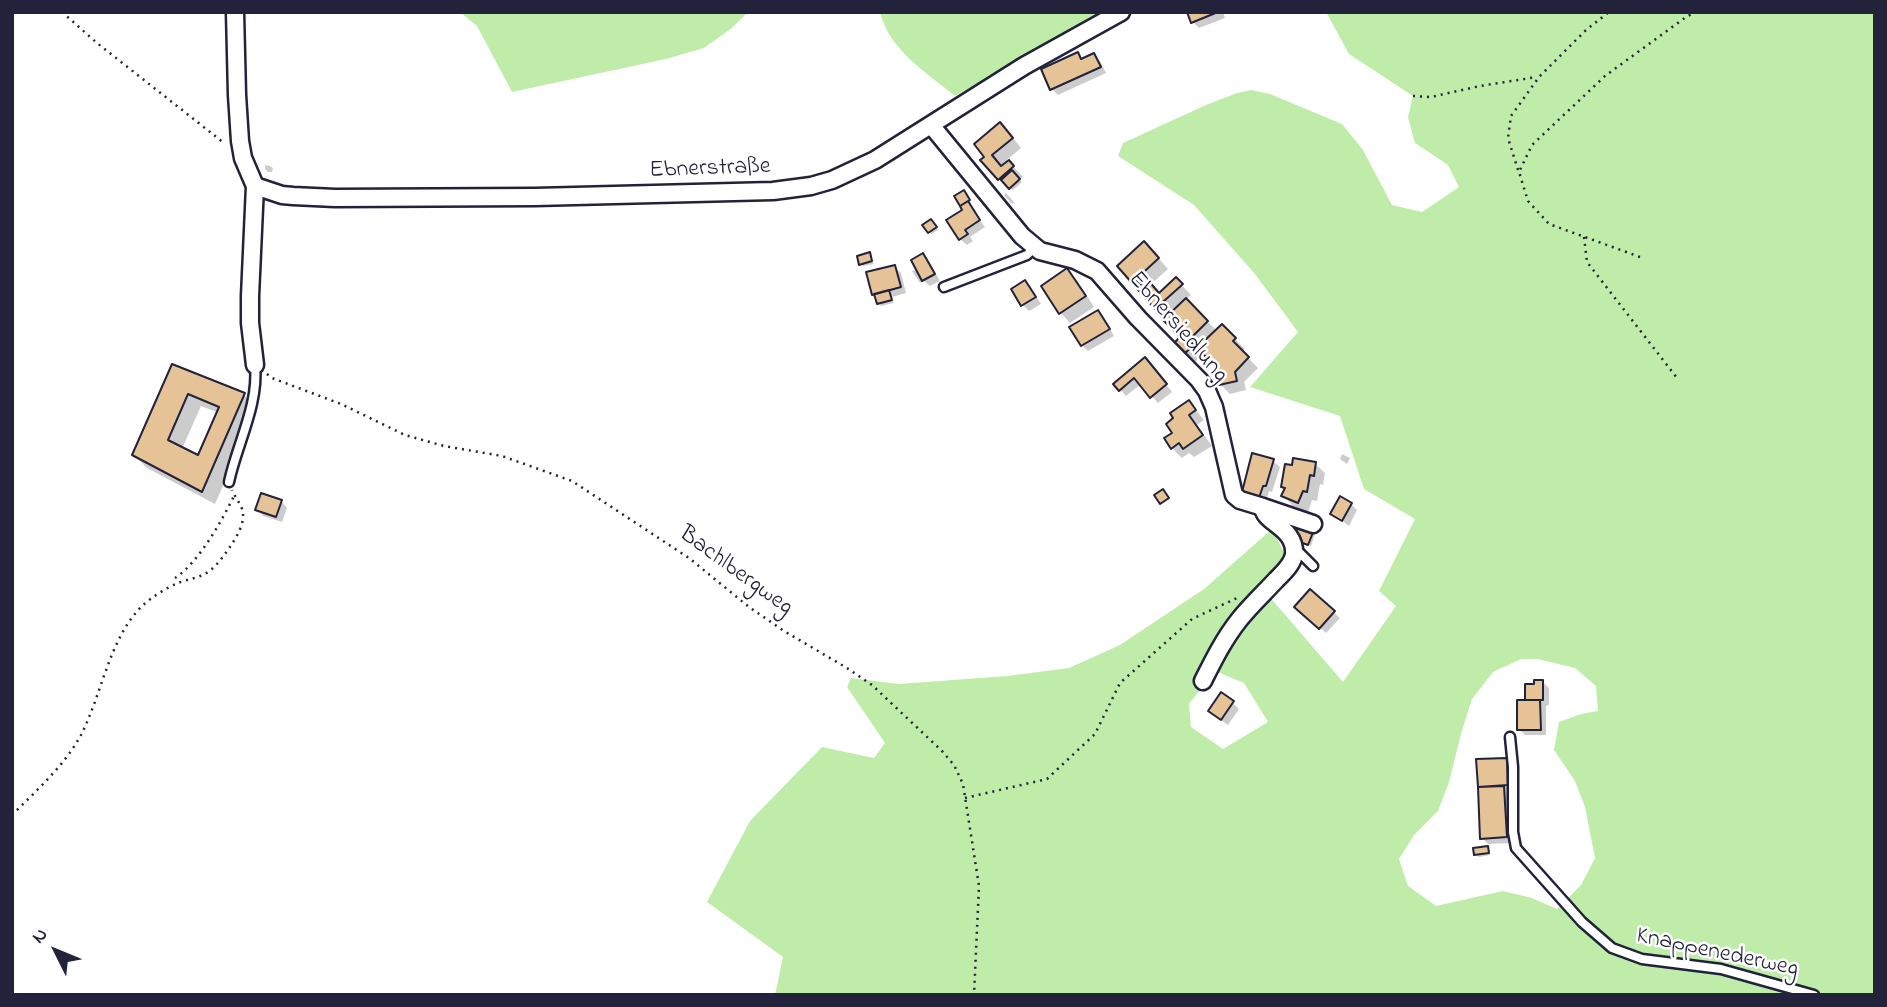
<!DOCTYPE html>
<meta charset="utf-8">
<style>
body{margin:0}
#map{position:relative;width:1887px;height:1007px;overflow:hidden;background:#fff;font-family:"Indie Flower",sans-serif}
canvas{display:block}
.frame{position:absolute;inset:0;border:14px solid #22223b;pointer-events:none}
.north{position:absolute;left:21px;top:916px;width:70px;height:70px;-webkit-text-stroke:5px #fff;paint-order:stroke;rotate:313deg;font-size:19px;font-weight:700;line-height:28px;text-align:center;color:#22223b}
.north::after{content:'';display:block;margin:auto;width:24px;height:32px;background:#22223b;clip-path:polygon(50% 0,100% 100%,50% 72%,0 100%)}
</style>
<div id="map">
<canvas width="1887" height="1007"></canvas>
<div class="frame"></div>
<div class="north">N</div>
</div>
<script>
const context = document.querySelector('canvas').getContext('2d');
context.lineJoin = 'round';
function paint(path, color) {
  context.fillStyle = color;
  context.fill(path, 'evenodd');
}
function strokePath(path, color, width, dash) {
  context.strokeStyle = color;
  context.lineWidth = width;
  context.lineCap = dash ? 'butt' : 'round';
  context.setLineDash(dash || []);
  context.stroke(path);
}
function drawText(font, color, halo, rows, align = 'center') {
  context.font = font + ' "Indie Flower",sans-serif';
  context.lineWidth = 5;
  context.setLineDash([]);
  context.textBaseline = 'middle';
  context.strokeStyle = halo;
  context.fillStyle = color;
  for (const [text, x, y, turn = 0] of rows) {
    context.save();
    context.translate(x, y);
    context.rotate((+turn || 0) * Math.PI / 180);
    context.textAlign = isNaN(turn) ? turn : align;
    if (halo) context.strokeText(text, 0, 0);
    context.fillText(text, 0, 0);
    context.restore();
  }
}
paint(new Path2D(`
 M460,12H748L732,28L704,48L666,59L512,92L477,26Z
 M880,12H1105L955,96C927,73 889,50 880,12Z
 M1326,12H1875V995H775L783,957L707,902L750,821L822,747L874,758L885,743L847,687L851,678L899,684L1007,676L1069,668L1120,645L1204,589L1272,529L1286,557L1262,588L1343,682L1396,606L1379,591L1415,519L1364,489L1340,416L1250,387L1298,332L1255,274L1194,205L1118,156L1123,143L1206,105L1237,93L1251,90L1270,94L1342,124L1363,150L1392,205L1422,212L1459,187L1448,165L1415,143L1408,117L1413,96L1349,54ZM1521,659H1538L1575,668L1596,686L1598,711L1581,714L1559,722L1554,750L1575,781L1585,807L1595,858L1581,885L1557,909L1532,898L1503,891L1436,906L1408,886L1399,859L1414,835L1438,811L1449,782L1461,734L1472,699L1493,672ZM1215,671L1244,683L1268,722L1223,749L1191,727L1189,704Z`), '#c0eca9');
paint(new Path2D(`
 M1189,12H1223L1225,18L1199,28L1193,22Z
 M1078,54L1083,60L1094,55L1100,61L1106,73L1058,95L1052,89Z
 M1010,134L1021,148L1007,160L1023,177L1019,180L1022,182L1013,190L1010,188L1009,189L999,179L983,160Z
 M265,165L270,166L273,168L272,172H268L265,169Z
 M1006,193L1014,202L1012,204L1004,195Z
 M966,195L971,203L969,205L985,227L970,237L973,241L967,245L960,239L948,220L964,210Z
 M934,223L938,230L931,234L929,232Z
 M1154,253L1168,269L1150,285L1159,294L1176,279L1191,295L1185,300L1217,331L1222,326L1245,349L1242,352L1258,368L1244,382L1246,390L1230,394L1220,384L1217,365L1205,343L1197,351L1202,356L1194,363L1175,344L1182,337L1119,267ZM1199,338L1201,340L1189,352V347Z
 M869,254L874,264L863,266L861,264Z
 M923,255L929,261L940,281L930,286L924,281L920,283L912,271L914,270L920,275Z
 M894,267L901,273L906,293L892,297L893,303L881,306L873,294Z
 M1067,270L1077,280L1094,307L1070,323L1061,313Z
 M1025,282L1031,288L1041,304L1029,311L1023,305L1013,289Z
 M1098,312L1104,318L1114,336L1088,351L1082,345Z
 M173,366L244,395L257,408L215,504L147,468L134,455ZM201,406L219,413L199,458L182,449Z
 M1151,366L1172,392L1158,403L1141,384L1126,396L1115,384Z
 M1189,402L1204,420L1197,425L1212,446L1194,457L1189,453L1182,458L1172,448L1175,433Z
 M1342,454L1350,458L1347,464L1340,459Z
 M1273,461L1280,467L1272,492L1269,491L1267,498L1248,492L1250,498L1243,491Z
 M1315,464L1325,473L1323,485L1320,484L1317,501L1312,500L1308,512L1293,506L1284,496L1286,490L1283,487Z
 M281,501L287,508L282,522L263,516L257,509Z
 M1351,504L1357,510L1349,526L1332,513Z
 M1313,532L1315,534L1311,546L1299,540Z
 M1310,591L1340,618L1326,633L1297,607Z
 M1543,682L1549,688V705L1546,706V735H1525L1519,729L1527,702L1536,685Z
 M1233,703L1239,709L1228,725L1216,717Z
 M1506,759L1512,766V843L1488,844L1482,838L1478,761Z
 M1487,848L1490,851V855L1479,857L1476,854Z`), '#0003');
const building = new Path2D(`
 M1187,12H1218L1191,23Z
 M1078,52L1081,59L1094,53L1101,67L1050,90L1041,69Z
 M1000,122L1013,138L992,155L1001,166L1009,160L1014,166L998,180L980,160L984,157L974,144Z
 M1012,170L1020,179L1009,189L1001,180Z
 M964,190L970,200L960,206L954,196Z
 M968,201L980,220L965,230L968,234L959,240L946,220L962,210L960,206Z
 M931,219L937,227L928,233L922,225Z
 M1144,241L1159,258L1135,280L1140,285L1147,279L1159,293L1176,277L1183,284L1155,309L1117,266Z
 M870,252L872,261L859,265L857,256Z
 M923,253L935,274L922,281L911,260Z
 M895,265L901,287L872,295L866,272Z
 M1067,268L1086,296L1059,314L1041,286Z
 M1025,280L1036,297L1021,306L1011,289Z
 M889,290L892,300L877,304L874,294Z
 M1186,298L1208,321L1189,340L1194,345L1183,355L1173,344L1180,337L1163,320Z
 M1098,310L1110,329L1081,346L1069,327Z
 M1222,324L1236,338L1233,341L1249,357L1235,372L1237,381L1219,385L1215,366L1204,355L1203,342Z
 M1145,357L1167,384L1150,398L1134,378L1119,391L1113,384Z
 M172,364L245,393L202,492L132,455ZM188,394L219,407L198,455L168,440Z
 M1189,400L1196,410L1189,415L1203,435L1183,449L1179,443L1171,449L1164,438L1172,433L1166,424L1173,418L1170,413Z
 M1252,453L1274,459L1266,486H1263L1259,498L1242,492Z
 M1293,458L1316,462L1314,476L1310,475L1307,492L1303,491L1298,503L1281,496L1285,488L1281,487L1285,464L1292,465Z
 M1163,489L1169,498L1160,504L1154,495Z
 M261,493L282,500L276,517L255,510Z
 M1340,496L1352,503L1342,521L1330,514Z
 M1298,524L1314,530L1308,545L1297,541L1299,536L1295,531Z
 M1310,589L1335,611L1319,629L1294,607Z
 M1534,680H1543V700H1525V684H1534Z
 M1221,692L1234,701L1221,720L1208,711Z
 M1517,700H1540L1541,730H1517Z
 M1507,758L1508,785L1478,787L1476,759Z
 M1504,786L1507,837L1480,839L1478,787Z
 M1488,846L1489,853L1474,855L1473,848Z`);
paint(building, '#e5c397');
strokePath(building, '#22223b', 2);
const lane = new Path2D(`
 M944,287L1027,255L1035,247
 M229,482C237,444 259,405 255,365
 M1295,550L1298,551L1313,566
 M1510,737L1513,767V832L1516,848L1582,922L1612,948L1642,959L1721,969L1814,995`);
const street = new Path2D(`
 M235,12L237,95L240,141L243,158L255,186L250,296V323L255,365
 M931,125L1022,236L1040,251L1075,260L1097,271L1138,318L1199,380L1207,391L1214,407L1234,495L1240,500L1263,507C1263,523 1296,527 1294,554C1293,564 1283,573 1276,580C1264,593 1250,606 1239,620C1224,639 1214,659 1203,681
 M255,186L282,195L293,196L335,198L535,197L773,191L811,186L832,180L875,160L1024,66L1121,12
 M1263,507L1313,524`);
strokePath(lane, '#22223b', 13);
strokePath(street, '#22223b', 21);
strokePath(new Path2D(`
 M62,12L97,43L224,143
 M1413,96L1431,97L1480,86L1537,77
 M1518,170L1508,138L1511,116L1539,77L1586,30L1609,12
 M1584,237L1587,262L1677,378
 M1640,257L1549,224L1528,201L1519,172L1532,145L1605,76L1686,17L1696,12
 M267,374L272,378L341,404L405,435L444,446L502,456L572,481L689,558L749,607L784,631L847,668L872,685L942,751L954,765L963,784L979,886L974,995
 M175,578C199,562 221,522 234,496
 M965,798L1047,779L1095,734L1120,683L1192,619L1237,598
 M12,815C37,790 64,766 81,735C102,694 109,639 142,606C152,597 166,588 178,583C188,579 199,578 208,572C218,565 225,554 232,544C237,536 244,524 243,514C243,506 235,498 232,490`), '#22223b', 2.5, [2, 5]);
strokePath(lane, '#fff', 8);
strokePath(street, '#fff', 16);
drawText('24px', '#22223b', '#fff', [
 ["Ebnerstraße",710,170,-2],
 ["Ebnersiedlung",1177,328,49],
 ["Bachlbergweg",735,572,36],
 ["Knappenederweg",1717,954,12]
]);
</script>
